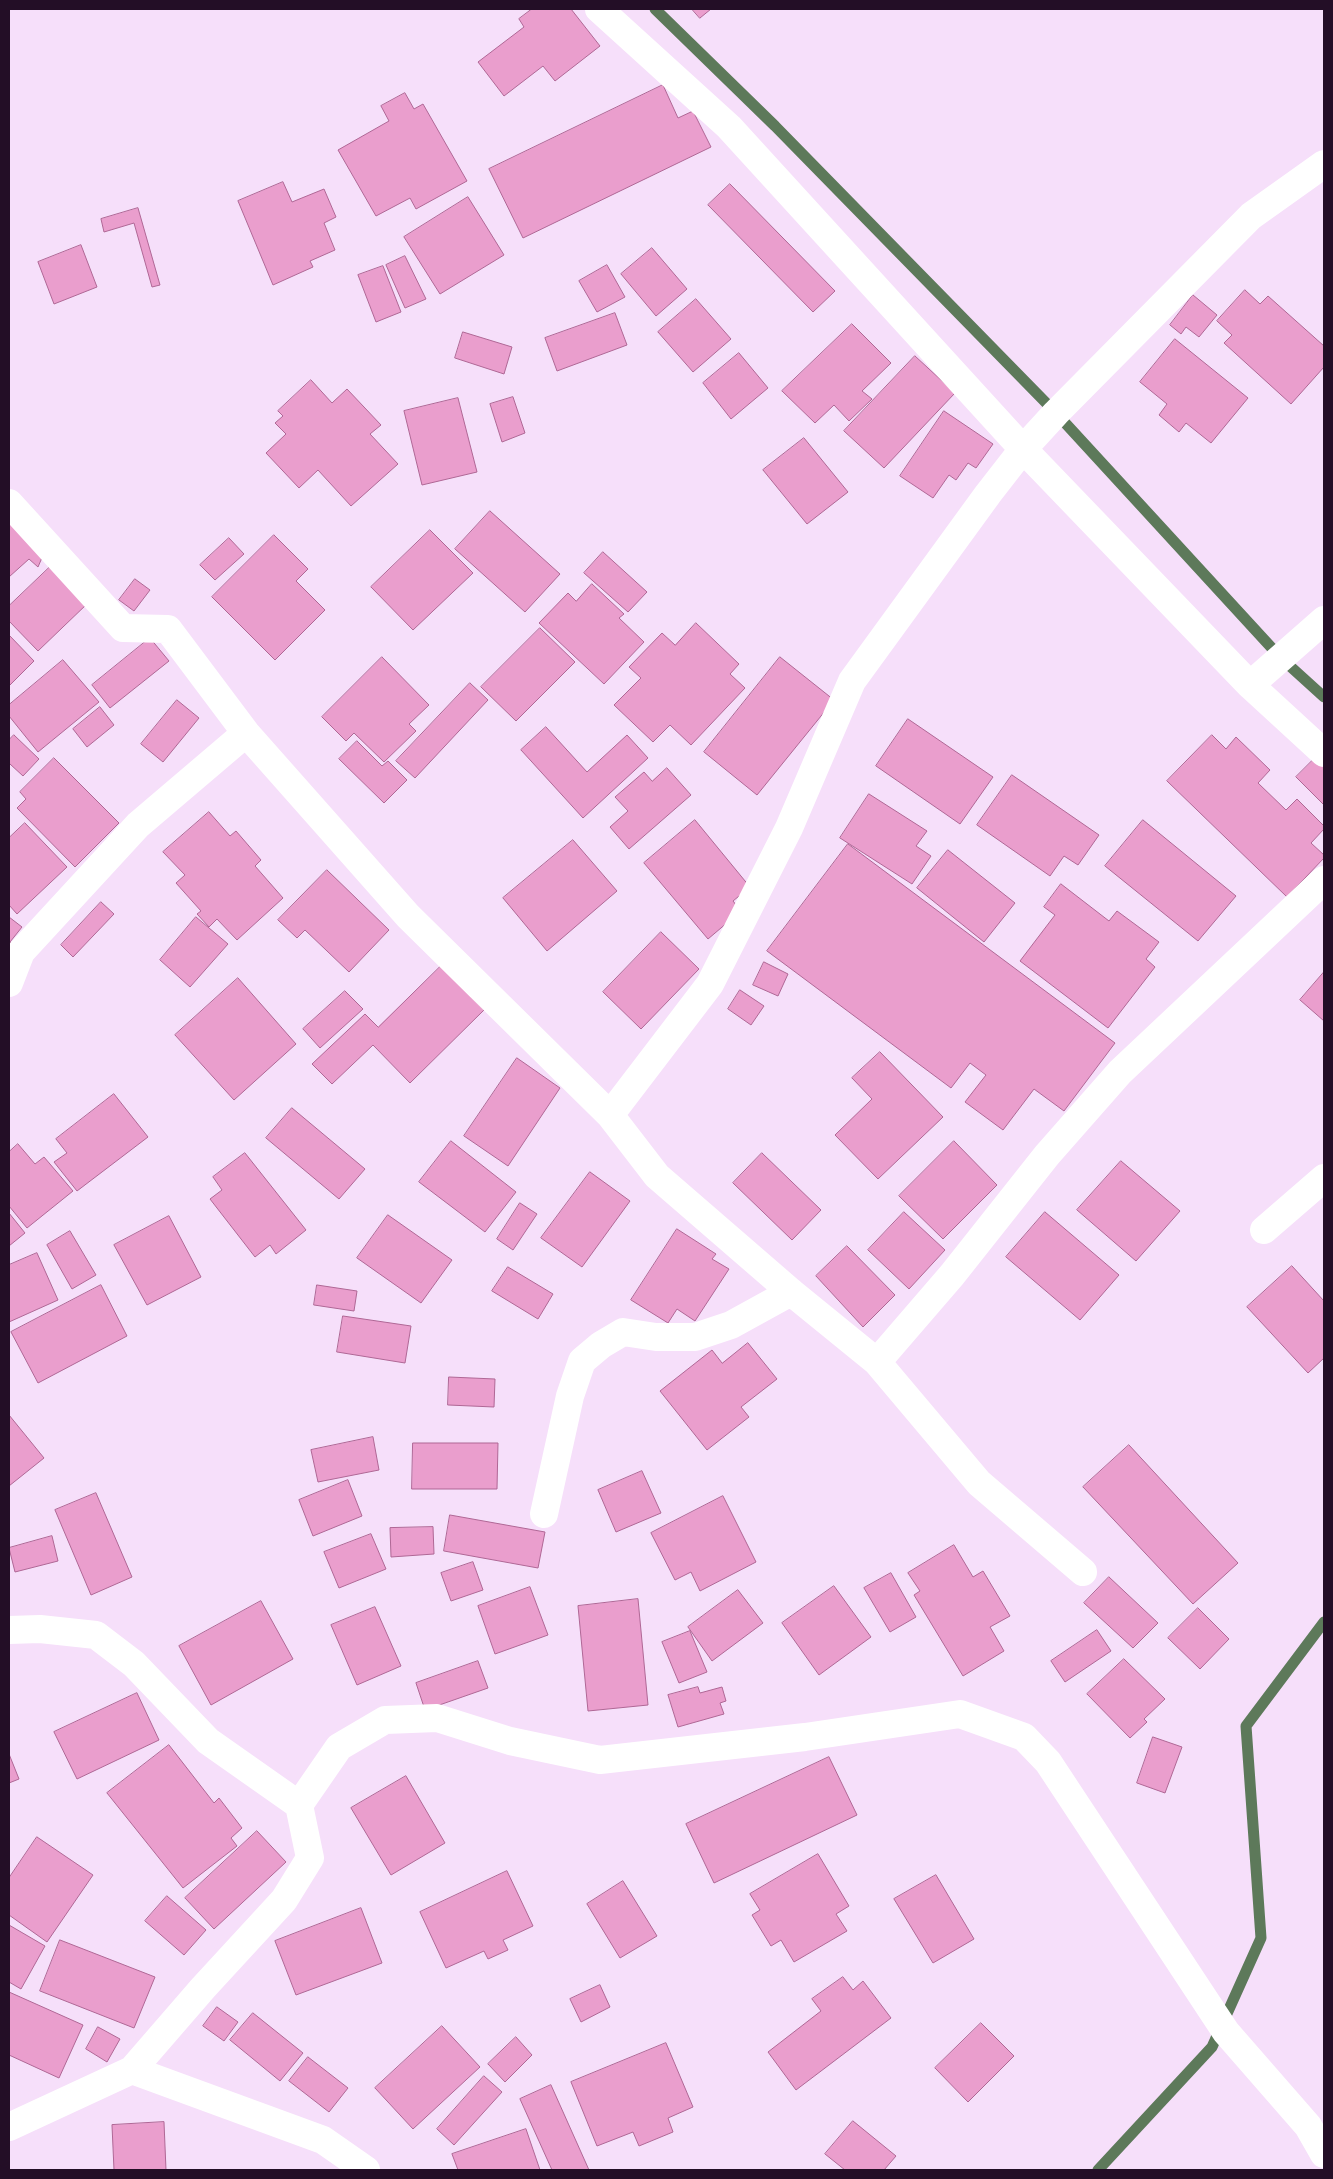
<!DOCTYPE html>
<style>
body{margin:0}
#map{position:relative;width:1333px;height:2179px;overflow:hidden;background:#f6dffa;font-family:Ubuntu,sans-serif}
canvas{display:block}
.frame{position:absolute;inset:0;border:10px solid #230e26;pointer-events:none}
</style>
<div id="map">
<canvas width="1333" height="2179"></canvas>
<div class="frame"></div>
</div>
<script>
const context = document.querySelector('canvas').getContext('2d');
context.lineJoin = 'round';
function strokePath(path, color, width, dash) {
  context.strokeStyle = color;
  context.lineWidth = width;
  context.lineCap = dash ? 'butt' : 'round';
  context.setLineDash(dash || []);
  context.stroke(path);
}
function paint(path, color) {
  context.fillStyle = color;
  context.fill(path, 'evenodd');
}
strokePath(new Path2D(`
 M655,9L775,126L1056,413L1281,658L1324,697
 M1098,2170L1212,2047L1261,1938L1246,1726L1324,1622`), '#5d795a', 11);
const building = new Path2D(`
 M532,9H571L600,46L555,81L543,66L504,96L478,62L524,27L519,19Z
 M692,9H711L700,18Z
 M663,85L678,118L693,111L711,147L523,238L489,169Z
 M405,93L414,109L423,104L467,181L416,209L410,198L376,216L338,150L389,121L381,106Z
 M283,182L292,202L324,189L336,217L324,223L335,250L310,261L313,267L273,285L238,201Z
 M730,184L835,291L813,312L708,205Z
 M468,197L504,255L440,294L404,237Z
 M138,208L160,285L152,287L134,223L104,232L101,219Z
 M81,245L97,287L54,304L38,262Z
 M652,248L687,289L656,316L621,274Z
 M405,256L426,299L405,308L386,265Z
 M607,265L625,297L597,312L579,281Z
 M383,266L401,312L376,322L358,275Z
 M1245,290L1260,304L1268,296L1324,346V367L1291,404L1224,343L1232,335L1217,321Z
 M1193,295L1217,315L1199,337L1186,327L1181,334L1170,325Z
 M696,299L731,339L693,372L658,332Z
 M615,313L627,345L557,371L545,338Z
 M852,324L891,363L862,391L872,399L849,421L834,405L815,423L782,391Z
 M463,332L512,347L504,374L455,358Z
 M1175,339L1248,398L1211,443L1186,423L1179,432L1159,415L1167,404L1140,382Z
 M739,353L768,388L731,419L703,383Z
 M915,356L955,393L884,468L844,431Z
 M311,380L332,403L347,389L381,425L370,434L398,464L351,506L318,470L299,488L266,453L286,434L275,423L283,416L278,411Z
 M513,397L525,433L502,442L490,404Z
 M458,398L477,472L422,485L404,411Z
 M944,411L993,444L976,468L968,463L956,480L949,475L933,498L900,476Z
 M804,438L848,492L807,524L763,470Z
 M490,511L560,574L525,612L455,549Z
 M9,516L44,553L38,567L29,559L9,577Z
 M430,530L473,573L413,630L371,587Z
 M274,535L308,569L296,581L325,610L275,660L212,597Z
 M229,538L244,554L215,580L200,565Z
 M603,552L647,592L628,612L584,573Z
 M51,566L88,603L38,651L9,621V606Z
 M135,579L150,590L134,611L119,600Z
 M592,584L624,614L619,618L644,642L604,684L539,623L568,593L576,601Z
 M696,623L739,664L730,674L745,688L691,745L670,725L653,742L614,705L641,678L629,667L662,633L675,645Z
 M540,628L575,662L516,721L481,687Z
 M9,635L34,661L9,686Z
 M150,638L169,661L110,708L92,685Z
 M382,657L429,705L409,724L416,731L384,762L354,733L346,741L322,717Z
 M780,657L834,700L757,795L704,752Z
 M63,660L99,702L38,752L9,716V705Z
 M470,683L488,700L415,778L396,761Z
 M177,700L199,718L163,762L141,744Z
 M100,707L114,725L87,747L73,729Z
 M908,719L993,777L960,824L876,766Z
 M546,727L587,772L627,735L648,758L583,818L521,750Z
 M14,735L39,759L23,776L10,764L9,766V740Z
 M1212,735L1226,749L1236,737L1270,770L1258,783L1286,810L1297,799L1324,826V829L1311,843L1324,855V858L1287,897L1167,781Z
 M357,741L382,766L388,761L407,780L384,803L339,759Z
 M1316,757L1324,765V805L1296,777Z
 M54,758L119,823L75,867L17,808L26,799L20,792Z
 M667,768L691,795L629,849L610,827L628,811L615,797L644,772L652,781Z
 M1012,775L1099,835L1078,865L1064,856L1050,876L977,825Z
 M869,794L927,831L916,846L931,856L912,884L840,838Z
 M209,812L230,836L236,831L261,860L255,866L283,898L237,940L217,919L209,927L197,914L201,911L176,883L185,875L163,852Z
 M695,820L750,887L733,901L741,911L708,939L644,863Z
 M1143,820L1236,896L1198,941L1105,866Z
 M25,823L67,867L17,914L9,905V838Z
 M573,840L617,891L547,951L503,898Z
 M848,844L1115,1043L1064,1111L1034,1089L1003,1130L965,1102L986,1075L970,1063L951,1088L767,951Z
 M948,850L1015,903L984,942L917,888Z
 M327,870L389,930L349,972L305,930L297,938L278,920Z
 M1061,884L1109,921L1117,911L1159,942L1146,959L1155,967L1108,1028L1020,961L1055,915L1044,907Z
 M101,902L114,914L73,957L61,945Z
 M9,917L22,927L10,942L20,949L9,962Z
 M196,917L228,944L190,987L160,960Z
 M661,932L699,969L641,1029L603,992Z
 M764,962L788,974L778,996L753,985Z
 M441,966L484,1010L410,1083L373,1045L332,1084L312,1064L365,1014L378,1027Z
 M1324,972V1021L1300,1000Z
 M238,978L296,1044L234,1100L175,1035Z
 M740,990L764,1006L751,1025L728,1009Z
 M345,991L363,1009L320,1048L303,1029Z
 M880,1052L943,1117L878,1179L835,1135L872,1099L852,1078Z
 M517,1058L560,1088L508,1166L464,1136Z
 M114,1094L148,1137L77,1191L54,1162L67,1153L56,1139Z
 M292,1108L365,1169L339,1199L266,1138Z
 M451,1141L516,1192L485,1232L419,1182Z
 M954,1141L997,1185L943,1239L899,1196Z
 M18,1144L35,1164L44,1157L73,1191L27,1228L9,1206V1152Z
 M245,1153L306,1230L276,1254L270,1245L255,1257L210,1199L222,1190L213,1177Z
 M762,1153L821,1210L792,1240L733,1183Z
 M1121,1161L1180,1211L1136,1261L1077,1210Z
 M590,1172L630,1201L582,1267L541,1238Z
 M520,1203L537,1214L513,1250L497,1239Z
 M904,1212L945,1250L909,1289L868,1250Z
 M1045,1212L1119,1275L1080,1320L1006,1257Z
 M9,1213L25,1233L9,1246Z
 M388,1215L452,1260L421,1303L357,1258Z
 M169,1216L201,1277L147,1305L114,1245Z
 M677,1229L716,1254L712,1259L729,1269L695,1321L677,1309L668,1323L631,1300Z
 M70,1231L96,1275L72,1289L47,1245Z
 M847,1246L895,1295L863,1327L816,1276Z
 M37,1253L58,1300L9,1322V1265Z
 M1292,1266L1324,1301V1358L1308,1373L1247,1307Z
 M508,1267L553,1294L538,1319L492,1291Z
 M101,1285L127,1336L38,1383L11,1332Z
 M317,1285L357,1291L354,1311L314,1305Z
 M343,1316L411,1326L405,1363L337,1352Z
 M748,1343L777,1379L741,1407L749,1417L707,1450L660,1391L712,1350L722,1363Z
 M449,1377L495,1379L494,1407L448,1405Z
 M9,1415L44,1458L9,1486Z
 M373,1437L379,1470L318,1482L311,1450Z
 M413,1443H498L497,1489H412Z
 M1129,1445L1238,1563L1193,1604L1083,1487Z
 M642,1471L661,1513L616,1532L598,1490Z
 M348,1480L362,1516L313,1536L299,1500Z
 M96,1493L132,1577L91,1595L55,1510Z
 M723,1496L756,1562L700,1591L691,1572L675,1580L651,1533Z
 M450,1515L545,1532L538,1568L444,1551Z
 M433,1527L434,1554L391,1557L390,1528Z
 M371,1534L386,1569L339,1588L324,1552Z
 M52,1536L58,1561L15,1572L9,1548Z
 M954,1545L973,1577L983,1571L1010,1616L990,1627L1004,1651L963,1676L914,1595L920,1591L908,1573Z
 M473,1562L483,1590L451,1601L441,1573Z
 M891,1573L916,1617L890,1632L864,1588Z
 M1109,1577L1158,1623L1133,1648L1084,1603Z
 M834,1586L871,1637L819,1675L782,1623Z
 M530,1587L548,1635L495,1654L478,1606Z
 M738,1590L763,1623L712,1661L688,1627Z
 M638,1599L648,1705L588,1711L578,1606Z
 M261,1601L293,1659L211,1705L179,1646Z
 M375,1607L401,1666L357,1685L331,1625Z
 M1198,1608L1229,1639L1200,1669L1168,1638Z
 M1097,1630L1111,1651L1065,1682L1051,1661Z
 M690,1631L707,1672L679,1683L662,1642Z
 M1124,1659L1165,1699L1144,1719L1147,1722L1130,1738L1087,1694Z
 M478,1661L488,1688L425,1710L416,1683Z
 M698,1687L700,1693L722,1687L726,1701L720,1703L724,1714L678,1727L668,1695Z
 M137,1693L159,1740L77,1779L54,1732Z
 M1153,1737L1182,1747L1165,1793L1137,1783Z
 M169,1745L214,1803L219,1798L242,1828L231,1838L237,1846L183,1888L107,1793Z
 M9,1754L19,1779L9,1783Z
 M829,1757L857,1815L714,1883L686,1824Z
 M406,1776L445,1843L391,1875L351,1808Z
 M257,1831L286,1862L214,1929L185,1898Z
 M37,1837L93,1875L47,1942L9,1915V1878Z
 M818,1854L849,1906L836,1914L847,1931L794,1962L781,1940L771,1946L752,1915L760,1910L750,1894Z
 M507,1871L533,1926L503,1940L508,1950L488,1959L484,1951L446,1968L420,1912Z
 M936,1875L974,1939L933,1963L894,1899Z
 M623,1881L657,1936L620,1958L587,1904Z
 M167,1896L206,1930L184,1955L145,1921Z
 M361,1908L382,1963L296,1995L275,1941Z
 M9,1925L45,1946L21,1989L9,1982Z
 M60,1940L155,1977L134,2028L40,1991Z
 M843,1977L853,1990L863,1981L891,2018L796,2090L768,2052L821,2011L812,1999Z
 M600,1985L610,2007L581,2022L570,1999Z
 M9,1992L83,2025L59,2078L9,2055Z
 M217,2007L238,2022L224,2041L203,2026Z
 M253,2013L303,2053L280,2081L230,2040Z
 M981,2023L1014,2056L968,2102L935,2068Z
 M442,2026L480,2067L413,2129L375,2088Z
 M98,2027L120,2039L107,2062L86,2049Z
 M516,2037L532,2055L505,2082L488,2064Z
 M666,2043L693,2107L668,2118L673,2132L639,2146L633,2132L597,2146L571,2082Z
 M308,2057L348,2088L329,2112L289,2081Z
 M484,2076L502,2092L454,2145L437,2129Z
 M551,2085L589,2170H552L520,2099Z
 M853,2121L896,2156L884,2170H845L825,2154Z
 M164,2122L166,2170H114L112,2125Z
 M526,2129L540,2170H458L452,2154Z`);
paint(building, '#ea9ecd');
strokePath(building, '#af6795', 1);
strokePath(new Path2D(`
 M599,9L729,127L1023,449L1250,685L1324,753
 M9,503L123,628L168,629L246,733L408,916L610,1115L657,1176L791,1292L877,1362L979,1483L1083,1572
 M1250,685L1324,620
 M9,983L21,952L138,825L246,733
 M610,1115L710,984L789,828L852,681L988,494L1023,449L1056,413L1251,216L1324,164
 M1264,1230L1324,1178
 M877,1362L952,1275L1047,1155L1120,1072L1324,880
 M544,1514L570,1396L582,1361L601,1345L623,1332L656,1337H695L731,1325L791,1292
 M9,1630L40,1629L96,1635L134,1664L208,1741L299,1805
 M132,2070L323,2140L366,2170
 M9,2127L132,2070L203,1988L284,1900L310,1858L299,1805L339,1747L385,1720L437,1718L510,1741L600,1760L805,1737L960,1714L1024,1737L1048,1762L1226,2032L1308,2126L1324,2154`), '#fff', 28);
</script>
